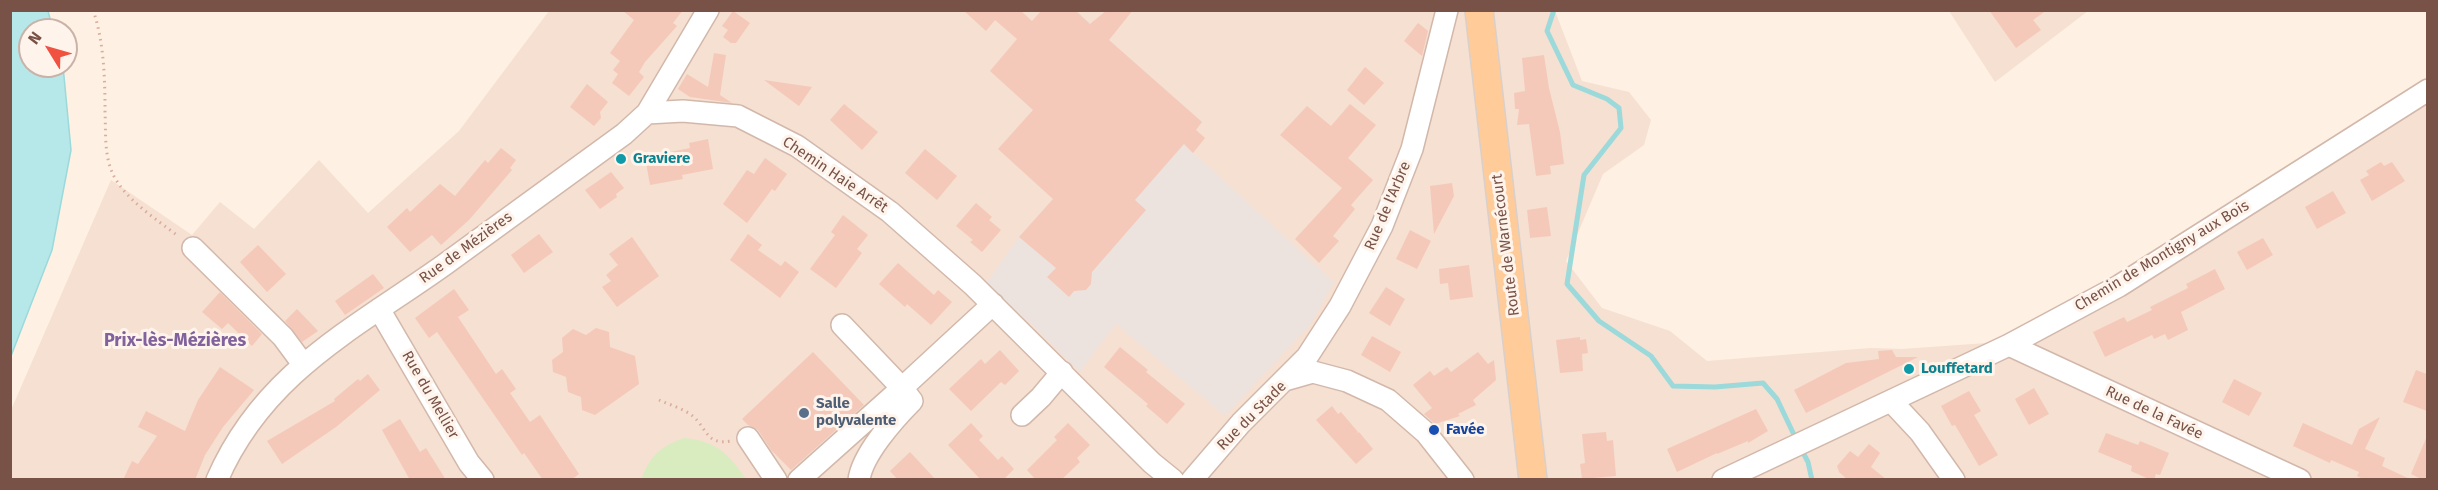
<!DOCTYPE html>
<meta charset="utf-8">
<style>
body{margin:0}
#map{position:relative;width:2438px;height:490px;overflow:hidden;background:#fef0e3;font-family:"Fira Sans",sans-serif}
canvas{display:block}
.frame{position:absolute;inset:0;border:12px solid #785247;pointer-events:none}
.north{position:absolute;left:18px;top:18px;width:60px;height:60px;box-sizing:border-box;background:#fff4eb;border:2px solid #c9b3a9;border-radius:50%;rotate:307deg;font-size:16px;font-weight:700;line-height:24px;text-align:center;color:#785247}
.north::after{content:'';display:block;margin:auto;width:21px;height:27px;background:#f05140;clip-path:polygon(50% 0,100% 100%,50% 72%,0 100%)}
</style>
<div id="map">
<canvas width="2438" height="490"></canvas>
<div class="frame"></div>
<div class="north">N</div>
</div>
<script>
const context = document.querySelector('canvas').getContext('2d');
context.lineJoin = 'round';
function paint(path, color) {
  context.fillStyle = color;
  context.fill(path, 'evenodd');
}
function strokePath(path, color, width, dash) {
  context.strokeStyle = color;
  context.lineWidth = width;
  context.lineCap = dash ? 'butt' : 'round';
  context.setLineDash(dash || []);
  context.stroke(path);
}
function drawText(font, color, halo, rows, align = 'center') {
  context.font = font + ' "Fira Sans",sans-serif';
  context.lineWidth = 6;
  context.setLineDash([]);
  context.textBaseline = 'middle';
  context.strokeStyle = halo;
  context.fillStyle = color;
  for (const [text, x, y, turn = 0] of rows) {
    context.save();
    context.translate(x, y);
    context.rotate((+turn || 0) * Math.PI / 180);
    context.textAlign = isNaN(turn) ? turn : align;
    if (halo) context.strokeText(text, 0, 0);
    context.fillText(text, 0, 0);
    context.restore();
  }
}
paint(new Path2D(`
 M549,11H1555L1582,81L1629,92L1651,120L1644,145L1603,174L1566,261L1602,308L1670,331L1707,361L1871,348L1902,349L2015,341L2427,87V479L11,480V410L111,180L192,235L220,202L254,229L319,160L368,213L459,131Z
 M1949,11H2088L1995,82Z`), '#f6e0d1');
paint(new Path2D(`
 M1075,10L1202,122L1184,144L1334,282L1311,324L1225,416L1116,324L1080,372L987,282L1019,237L1053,199L998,149L1033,110L990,71L1042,11Z`), '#ede3de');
paint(new Path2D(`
 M684,438C717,441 728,454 746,479H641C651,455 660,447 684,438Z`), '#d8ecc0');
const water = new Path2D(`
 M11,10L48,11L53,30H30V66H63L71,150L52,250L11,356Z`);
paint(water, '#b6e8e9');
strokePath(water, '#9bd9db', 1.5);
strokePath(new Path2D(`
 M1554,10L1547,31L1573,85L1607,99L1619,108L1621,128L1584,175L1567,284L1599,321L1651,356L1673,386L1715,387L1763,383L1777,399L1796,439
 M1800,447L1808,462L1812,480`), '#9bd9db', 5);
paint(new Path2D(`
 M622,10H683L673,23L677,26L645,62L639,72L644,77L629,96L612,83L618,74L613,70L620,61L610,53L634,20Z
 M963,10H1020L1032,21L1042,10H1075L1090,24L1107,10H1133L1109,40L1202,122L1196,130L1205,138L1193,153L1184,144L1135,200L1146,210L1092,272L1091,284L1086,290L1074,291L1069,297L1047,277L1056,268L1019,237L1053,199L998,149L1033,110L990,71L1017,39L995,20L986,31Z
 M1989,10H2047L2033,20L2041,30L2016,48Z
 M733,11L750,23L736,43H731L723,37L728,30L722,26Z
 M1418,23L1428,31L1422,56L1404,41Z
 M714,53L726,55L720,95L732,103L690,97L678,89L687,74L708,87Z
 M1544,55L1549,88L1560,132L1564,164L1550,166L1551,174L1536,176L1529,124L1517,125L1519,109H1515L1514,93L1525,91L1522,58Z
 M1365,67L1384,83L1364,105L1347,90Z
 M764,80L812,87L799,106Z
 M587,84L608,102L600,112L601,118L594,126L570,107Z
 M844,104L878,132L862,150L830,120Z
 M1350,104L1376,125L1348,158L1373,180L1351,205L1355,209L1333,236L1339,241L1319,263L1295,239L1342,188L1280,135L1307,106L1331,126Z
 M708,139L713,169L682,175L683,179L650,185L645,157L690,148L689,143Z
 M501,148L516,160L510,168L512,170L469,220L441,245L432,235L410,252L387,227L407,208L410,212L440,184L455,196L485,160L488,163Z
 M925,149L957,176L937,200L905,173Z
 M765,158L787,174L775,191L772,189L747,223L723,204L747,170L754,174Z
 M2381,162L2384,166L2392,162L2405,181L2372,201L2360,180L2369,175L2366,171Z
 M611,172L624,188L616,194L617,197L600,209L585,190Z
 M1452,183L1454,196L1434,234L1430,186Z
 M2333,191L2346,213L2317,229L2305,207Z
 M976,203L992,217L989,220L1001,230L982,252L970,242L973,240L956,226Z
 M1547,207L1551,236L1530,238L1527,210Z
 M843,215L868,235L857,249L862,253L836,288L810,269L835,235L831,232Z
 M1410,230L1431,241L1417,269L1396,259Z
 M539,234L553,252L524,273L511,255Z
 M748,234L762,245L758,250L781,266L785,261L799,272L780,298L730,260Z
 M632,237L659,276L617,307L602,287L611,281L606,275L618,265L609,254Z
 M2263,238L2273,255L2247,270L2237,252Z
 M258,245L286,274L267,292L240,262Z
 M898,263L934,295L938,290L952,302L931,325L907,304L905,307L879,284Z
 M1469,265L1473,297L1450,300L1448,283L1440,284L1439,269Z
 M2215,269L2225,289L2181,312L2188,330L2168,340L2165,334L2154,339L2152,335L2105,357L2093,332L2124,317L2127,322L2152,310L2150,307L2188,288L2186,284Z
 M373,274L384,288L345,315L335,301Z
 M1386,287L1405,299L1390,326L1369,313Z
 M454,289L469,310L458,317L496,374L502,369L516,389L510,393L530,422L540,415L579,474L571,480H543L524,453L522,455L437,332L429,338L415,318Z
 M220,292L262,334L252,346L228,323L222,329L202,312Z
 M297,309L318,331L302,342L285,321Z
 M596,328L609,332L610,347L635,356L639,384L595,415L582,410L581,397L568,392L566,377L553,372L552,360L563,352L562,338L573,329L586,335Z
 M1372,336L1401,352L1390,372L1361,355Z
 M1580,337V340L1586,339L1588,353L1582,354L1583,371L1560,373L1556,340Z
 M1120,347L1148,370L1146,372L1185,404L1167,424L1146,406L1148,404L1104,367Z
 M1000,350L1019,371L1005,385L1001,382L971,411L949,389L981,359L985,364Z
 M1892,350L1896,357H1918L1806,413L1794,390L1846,363L1879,359L1878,351Z
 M813,352L864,405L791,470L771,450L758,430L748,425L742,419Z
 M1478,352L1488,364L1494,360L1496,380L1473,400L1476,405L1458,414L1460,416L1435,424L1424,414L1432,408L1413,385L1430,371L1434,376L1447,367L1451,372Z
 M220,367L254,390L223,427L205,455L195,480H123L132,461L138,464L157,436L138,427L146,411L185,431L198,400Z
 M2416,370L2427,374V411L2403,402Z
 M368,374L380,390L336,427L282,464L267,441L335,401L334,399L358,379L360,381Z
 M2234,379L2262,393L2249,416L2222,402Z
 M2034,388L2049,414L2029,425L2015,399Z
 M1969,391L1981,411L1974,415L1998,455L1979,466L1955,425L1952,426L1941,406Z
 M1332,406L1338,414L1341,412L1358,432L1357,434L1359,432L1373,449L1356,464L1316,420Z
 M1756,409L1768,431L1748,443V441L1717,454V453L1677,472L1667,449Z
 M2380,417L2365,449L2385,458L2382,466L2412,480H2365L2357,476L2359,472L2331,460L2330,463L2293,446L2303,423L2352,445L2359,429Z
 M400,419L420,452L426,448L446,480H410L382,430Z
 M971,423L983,436L979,440L998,460L1002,456L1014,469L1003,480H981L948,445Z
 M1068,423L1090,445L1077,458L1080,462L1061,480H1036L1027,470L1057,440L1054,437Z
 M1606,432L1607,441L1613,440L1616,476L1582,479L1580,464L1585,463L1582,434Z
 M2106,433L2138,445L2140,441L2169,453L2160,475L2156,474L2154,480H2151L2131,471L2132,466L2098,452Z
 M2427,436V480H2423L2411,474Z
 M1869,444L1880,453L1871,467L1887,480H1848L1839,472L1837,466L1850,451L1858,457Z
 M910,452L936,480H898L890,471Z`), '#f5c9b9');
const minor = new Path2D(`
 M647,113L683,111L738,116L797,146L890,212L973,285L1152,463L1173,480
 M193,248L283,337L303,364
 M379,309L469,463L483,480
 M842,325L902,388L993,304
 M2009,345L2300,480
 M1285,380L1313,372L1347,381L1388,400L1426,433L1463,480
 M1892,402L1920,432L1954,480
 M1022,415L1041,397L1062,372
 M748,438L776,480
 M217,480C263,373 354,329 444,265C504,222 564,178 624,134L647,113L708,10
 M799,480L902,388L912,401C894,419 862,455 859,480
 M1192,480L1241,423L1307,357L1340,306L1382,226L1412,149L1447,10
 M1723,480L2009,345L2119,286L2428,90`);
const major = new Path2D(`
 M1479,10L1533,480`);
strokePath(minor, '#d2b8ab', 24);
strokePath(major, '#d9cfcb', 30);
strokePath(new Path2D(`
 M93,10C104,41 105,79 105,112C106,132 104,153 112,172C123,198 156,219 178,236
 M659,400C670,405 685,409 694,417C708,431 707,445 731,441`), '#daac9c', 3, [1.5, 4.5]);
strokePath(minor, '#fff', 21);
strokePath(major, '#fc9', 27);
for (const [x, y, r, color] of [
 [621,159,6,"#0f9aa8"],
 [1909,369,6,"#0f9aa8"],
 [804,413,6,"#5c6f8a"],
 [1434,430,6,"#1a4fb4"]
]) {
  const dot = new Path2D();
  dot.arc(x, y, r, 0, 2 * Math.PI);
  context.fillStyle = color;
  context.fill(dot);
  strokePath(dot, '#fff4eb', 2);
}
drawText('bold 15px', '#0d838f', '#fff4eb', [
 ["Graviere",633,159],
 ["Louffetard",1921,369]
], 'left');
drawText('15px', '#785247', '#fff4eb', [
 ["Chemin Haie Arrêt",835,175,34],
 ["Rue de l'Arbre",1388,206,-67],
 ["Route de Warnécourt",1506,245,-97],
 ["Rue de Mézières",466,248,-36],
 ["Chemin de Montigny aux Bois",2162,256,-31],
 ["Rue du Mellier",430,395,60],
 ["Rue de la Favée",2154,413,25],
 ["Rue du Stade",1252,416,-45]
]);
drawText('bold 15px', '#4e5e75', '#fff4eb', [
 ["Salle",816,404],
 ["polyvalente",816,421]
], 'left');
drawText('bold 15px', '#164399', '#fff4eb', [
 ["Favée",1446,430]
], 'left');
drawText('bold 18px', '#81629c', '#fff4eb', [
 ["Prix-lès-Mézières",175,341]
]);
</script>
